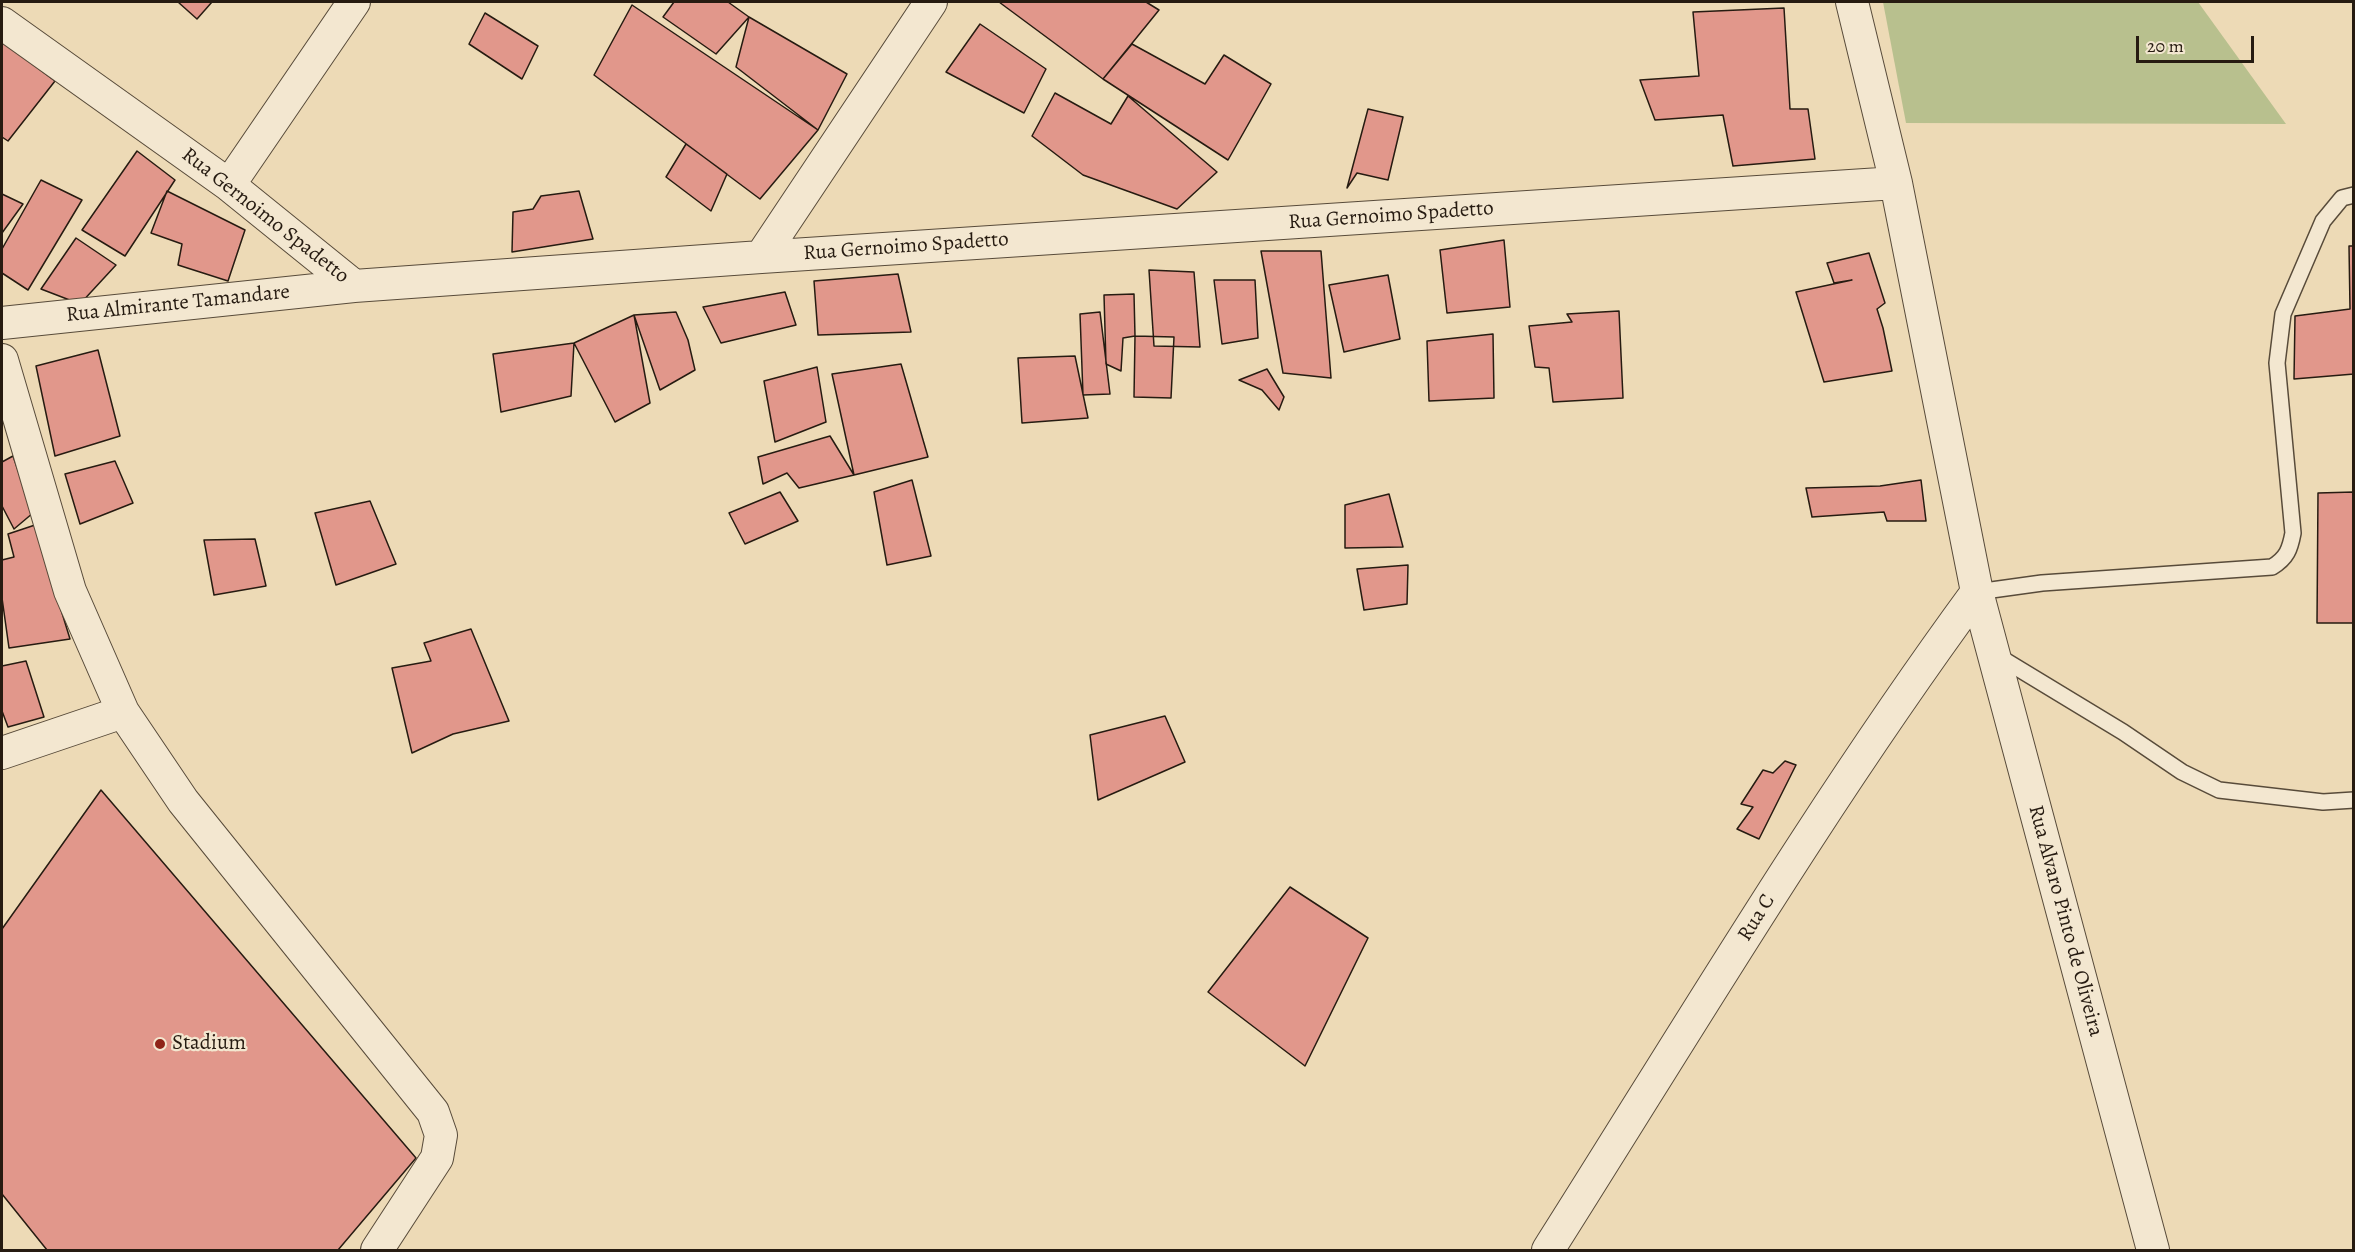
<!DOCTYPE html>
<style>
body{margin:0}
#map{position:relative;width:2355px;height:1252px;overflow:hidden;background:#eddab6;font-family:Alegreya,serif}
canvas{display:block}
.frame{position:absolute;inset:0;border:3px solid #261b11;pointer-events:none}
.scale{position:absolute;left:2136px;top:36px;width:118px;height:27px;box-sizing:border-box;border:3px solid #261b11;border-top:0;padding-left:8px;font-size:18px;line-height:21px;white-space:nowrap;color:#261b11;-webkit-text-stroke:4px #f3e7d0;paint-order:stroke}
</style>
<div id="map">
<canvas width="2355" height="1252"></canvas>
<div class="frame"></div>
<div class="scale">20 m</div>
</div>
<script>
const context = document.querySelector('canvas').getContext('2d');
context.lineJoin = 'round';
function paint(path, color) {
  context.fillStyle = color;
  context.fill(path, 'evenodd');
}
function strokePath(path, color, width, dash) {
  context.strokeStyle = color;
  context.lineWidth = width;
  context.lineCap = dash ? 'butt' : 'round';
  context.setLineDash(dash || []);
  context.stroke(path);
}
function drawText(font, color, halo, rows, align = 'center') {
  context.font = font + ' Alegreya,serif';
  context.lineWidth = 4.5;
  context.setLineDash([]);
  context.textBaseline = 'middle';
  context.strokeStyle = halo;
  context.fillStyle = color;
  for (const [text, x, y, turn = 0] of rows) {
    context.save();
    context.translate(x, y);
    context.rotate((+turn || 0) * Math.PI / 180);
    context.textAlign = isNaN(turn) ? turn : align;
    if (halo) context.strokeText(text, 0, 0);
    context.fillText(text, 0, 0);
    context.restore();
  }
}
paint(new Path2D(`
 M1883,2H2198L2286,124L1906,123Z`), '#b8c08e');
const building = new Path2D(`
 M178,2H212L197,19Z
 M674,2H728L749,17L716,54L663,17Z
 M999,2H1146L1159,10L1103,79Z
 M632,5L818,130L760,199L594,75Z
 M1784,8L1790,109H1808L1815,159L1733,166L1723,115L1655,120L1640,80L1699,76L1693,12Z
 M485,13L538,46L522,79L469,44Z
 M749,17L847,74L818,130L736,67Z
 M980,24L1046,69L1024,113L946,72Z
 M2,41L55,81L8,141L2,137Z
 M1132,44L1205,84L1224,55L1271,84L1228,160L1103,79Z
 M1055,93L1111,124L1128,96L1217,172L1177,209L1083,175L1032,136Z
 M1368,109L1403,117L1388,180L1357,173L1347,188Z
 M686,144L727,174L711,211L666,177Z
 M137,151L175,180L125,256L82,230Z
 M41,180L82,200L28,290L2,273V249Z
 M167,191L245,230L228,281L178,265L182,244L151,233Z
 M579,191L593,239L512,252L513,212L533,209L541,196Z
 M2,194L23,204L2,233Z
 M76,238L116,265L80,304L41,289Z
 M1504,240L1510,307L1447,313L1440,250Z
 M2349,246H2354V374L2294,379L2295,316L2350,309Z
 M1261,251H1321L1331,378L1283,373Z
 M1869,253L1885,303L1877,309L1883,328L1892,371L1824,382L1796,292L1852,280L1834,283L1827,263Z
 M1149,270L1194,272L1200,347L1154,346Z
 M898,274L911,332L818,335L814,281Z
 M1388,275L1400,339L1344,352L1329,285Z
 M1214,280H1255L1258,338L1222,344Z
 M785,292L796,325L721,343L703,307Z
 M1134,294L1135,336L1123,338L1121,371L1106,364L1104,295Z
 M1619,311L1623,398L1553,402L1549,368L1535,367L1529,326L1572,322L1567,314Z
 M676,312L688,340L695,370L660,390L634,315Z
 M1100,312L1110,394L1083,395L1080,314Z
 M634,315L650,403L615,422L574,343Z
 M1493,334L1494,398L1429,401L1427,341Z
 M1135,336L1174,337L1171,398L1134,397Z
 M574,343L571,396L501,412L493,354Z
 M98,350L120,436L55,456L36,366Z
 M1075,356L1088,418L1022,423L1018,358Z
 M901,364L928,457L854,475L832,374Z
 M817,367L826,422L775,442L764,381Z
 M1267,369L1284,397L1279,410L1262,390L1239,380Z
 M830,436L854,475L799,488L787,473L763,484L758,457Z
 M13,456L33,513L14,529L2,506V462Z
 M115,461L133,503L80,524L65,474Z
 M912,480L931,556L887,565L874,492Z
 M1921,480L1926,521H1887L1884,512L1812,517L1806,488L1880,486Z
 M780,492L798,521L745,544L729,513Z
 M2354,492V623H2317L2318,493Z
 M1389,494L1403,547L1345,548V505Z
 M370,501L396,564L336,585L315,513Z
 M35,525L70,639L9,648L2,598V560L14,557L8,534Z
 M255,539L266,586L214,595L204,540Z
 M1408,565L1407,604L1364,610L1357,569Z
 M471,629L509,721L453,734L412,753L392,668L431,661L424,643Z
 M26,661L44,717L8,727L2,711V666Z
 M1165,716L1185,762L1098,800L1090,735Z
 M1785,761L1796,765L1759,839L1737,829L1753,807L1741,804L1763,770L1773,773Z
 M101,790L416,1158L338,1250H47L2,1194V929Z
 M1290,887L1368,938L1305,1066L1208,992Z`);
paint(building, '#e1978b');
strokePath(building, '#261b11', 1.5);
const lane = new Path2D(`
 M1977,592L2042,583L2272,567C2287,558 2290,549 2293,533L2277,363L2283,314L2323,221L2342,198L2354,195
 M1996,655L2123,732L2182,772L2219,790L2323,802L2354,800`);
const street = new Path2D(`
 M1852,2L1896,183L1977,592L2153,1250
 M2,23L229,185L354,286L761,257L1896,183
 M229,185L354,2
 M761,257L931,2
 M2,323L354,286
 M2,360L70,591L123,712L183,801L433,1112L441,1135L437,1158L377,1250
 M2,753L123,712
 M1548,1250C1688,1029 1822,803 1977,592`);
strokePath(lane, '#584b3a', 18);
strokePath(street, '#584b3a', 34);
strokePath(lane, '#f3e7d0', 15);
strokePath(street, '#f3e7d0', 32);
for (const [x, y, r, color] of [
 [160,1044,6,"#8f2418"]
]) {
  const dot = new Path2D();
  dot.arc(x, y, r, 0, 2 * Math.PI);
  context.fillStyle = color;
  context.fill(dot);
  strokePath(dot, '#f3e7d0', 2);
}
drawText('21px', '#261b11', '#f3e7d0', [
 ["Rua Gernoimo Spadetto",265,216,38],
 ["Rua Gernoimo Spadetto",1391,216,-4],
 ["Rua Gernoimo Spadetto",906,247,-4],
 ["Rua Almirante Tamandare",178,304,-6],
 ["Rua C",1757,918,-58],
 ["Rua Alvaro Pinto de Oliveira",2065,921,75]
]);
drawText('21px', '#261b11', '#f3e7d0', [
 ["Stadium",172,1044]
], 'left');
</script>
